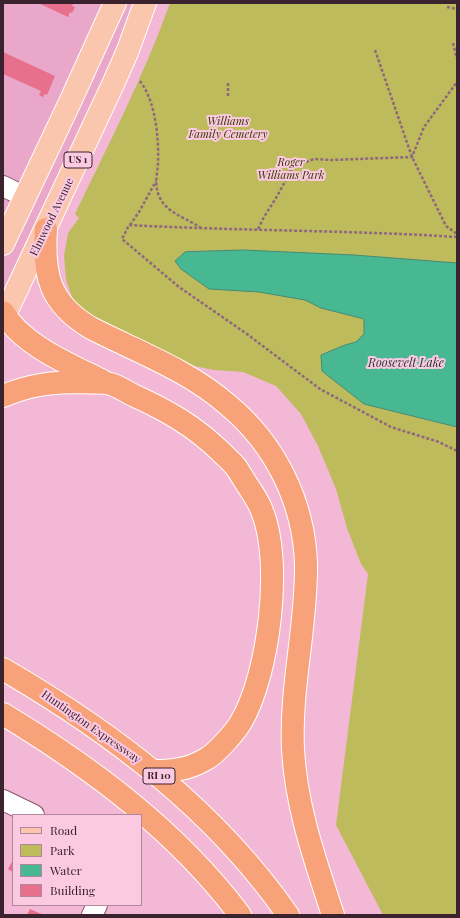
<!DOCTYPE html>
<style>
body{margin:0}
#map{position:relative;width:460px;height:918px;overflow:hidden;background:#f4b8d7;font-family:"Playfair Display",serif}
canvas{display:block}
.frame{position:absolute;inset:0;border:4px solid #3a232f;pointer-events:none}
.legend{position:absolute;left:12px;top:814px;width:130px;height:92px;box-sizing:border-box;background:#fbcae2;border:1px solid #ae879a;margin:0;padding:5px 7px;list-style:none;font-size:12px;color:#3a232f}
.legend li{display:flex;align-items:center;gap:8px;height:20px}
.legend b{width:20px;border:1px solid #ae879a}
</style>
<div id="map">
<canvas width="460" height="918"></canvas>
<div class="frame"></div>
<ul class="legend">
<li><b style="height:5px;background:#fac7ae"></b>Road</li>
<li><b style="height:11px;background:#bebb5d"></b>Park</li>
<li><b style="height:11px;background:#48b892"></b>Water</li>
<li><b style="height:11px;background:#e7718d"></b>Building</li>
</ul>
</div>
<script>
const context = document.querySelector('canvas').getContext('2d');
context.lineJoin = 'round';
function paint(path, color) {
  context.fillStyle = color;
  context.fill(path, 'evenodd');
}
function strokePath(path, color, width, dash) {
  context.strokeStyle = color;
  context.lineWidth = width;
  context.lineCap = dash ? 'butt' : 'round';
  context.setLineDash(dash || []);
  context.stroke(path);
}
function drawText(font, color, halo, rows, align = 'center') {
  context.font = font + ' "Playfair Display",serif';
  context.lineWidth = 4;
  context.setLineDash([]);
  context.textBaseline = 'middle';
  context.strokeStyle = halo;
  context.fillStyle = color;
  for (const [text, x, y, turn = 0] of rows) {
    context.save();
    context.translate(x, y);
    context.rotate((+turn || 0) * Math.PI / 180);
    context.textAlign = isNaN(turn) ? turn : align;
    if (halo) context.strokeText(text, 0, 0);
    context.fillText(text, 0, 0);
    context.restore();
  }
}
paint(new Path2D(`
 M3,3H150L3,331Z`), '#e9a8ca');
paint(new Path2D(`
 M170,3H457V915H383L336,825L368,574L361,564L347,528L336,489L318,446L301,414L276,386L243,372L214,370L194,366L87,314L73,300L66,280L64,256L68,233L79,218L75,214C108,145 144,76 170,3Z`), '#bebb5d');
const water = new Path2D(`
 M243,250L354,255L457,263V427L364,404L322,371L321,355L345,345L356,342L364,334V319L321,308L305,300L259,292L209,289L181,269L175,261L185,252Z`);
paint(water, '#48b892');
strokePath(water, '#448b74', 1);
paint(new Path2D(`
 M38,3H74L72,6L75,7L72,13L70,12L68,17Z
 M3,52L55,76L47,95L45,94L43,97L39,95L41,91L3,74Z
 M13,860V872L8,869Z
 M30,909L44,915H27Z`), '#e7718d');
const minor = new Path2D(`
 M3,186L25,197
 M3,800L34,815
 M92,915L97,905`);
const major = new Path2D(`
 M3,244L70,102L115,3
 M3,319L114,82L128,50L145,3`);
const highway = new Path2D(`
 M46,229C43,275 49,303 91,328C138,352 188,370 228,405C275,444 304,502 306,564C307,625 290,687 293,749C296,807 315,860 333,915
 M3,312C22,345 69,364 103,381
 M3,396C31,384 54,382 84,382C91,383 99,382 106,383C116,384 126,392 135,396C168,411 194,426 220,451C225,456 231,461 236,467C240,473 244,480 248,486C253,494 259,502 262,511C283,561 269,675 241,722C236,731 216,754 206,759C190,769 173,771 154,771
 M3,669C113,733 215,810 288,915
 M3,714C92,768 177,831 240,915`);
strokePath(minor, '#895470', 22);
strokePath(major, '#fff', 24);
strokePath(highway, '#fff', 24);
strokePath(new Path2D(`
 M447,7L457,9
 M453,43L457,59
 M375,50L412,157L446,226L457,234
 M140,81C156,102 159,139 158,164C157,175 154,187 160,198C168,214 187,218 201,228
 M228,83V96
 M130,225L139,212L156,181
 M258,229L264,217L276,198L293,167L314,159L331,160L412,157L424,127L457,82
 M457,237C348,230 239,231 129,225L122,239L179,287L247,334L320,389L391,427L439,442L457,451`), '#90687d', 2.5, [3, 2]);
strokePath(minor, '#fff', 20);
strokePath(major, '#fac7ae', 22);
strokePath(highway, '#f7a278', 22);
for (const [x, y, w] of [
 [78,160,28],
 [159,776,32]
]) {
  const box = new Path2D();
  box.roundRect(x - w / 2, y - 8, w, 16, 3);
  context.fillStyle = '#fbcae2';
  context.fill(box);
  strokePath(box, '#3a232f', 1);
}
drawText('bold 10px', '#3a232f', null, [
 ["US 1",78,160],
 ["RI 10",159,776]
]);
drawText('italic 11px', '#393700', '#fbcae2', [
 ["Williams",228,122],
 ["Family Cemetery",228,135],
 ["Roger",291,163],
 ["Williams Park",291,176]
]);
drawText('11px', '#3a232f', '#fbcae2', [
 ["Elmwood Avenue",52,217,-64],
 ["Huntington Expressway",91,727,35]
]);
drawText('italic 12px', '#223a30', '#fbcae2', [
 ["Roosevelt Lake",406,363]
]);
</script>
